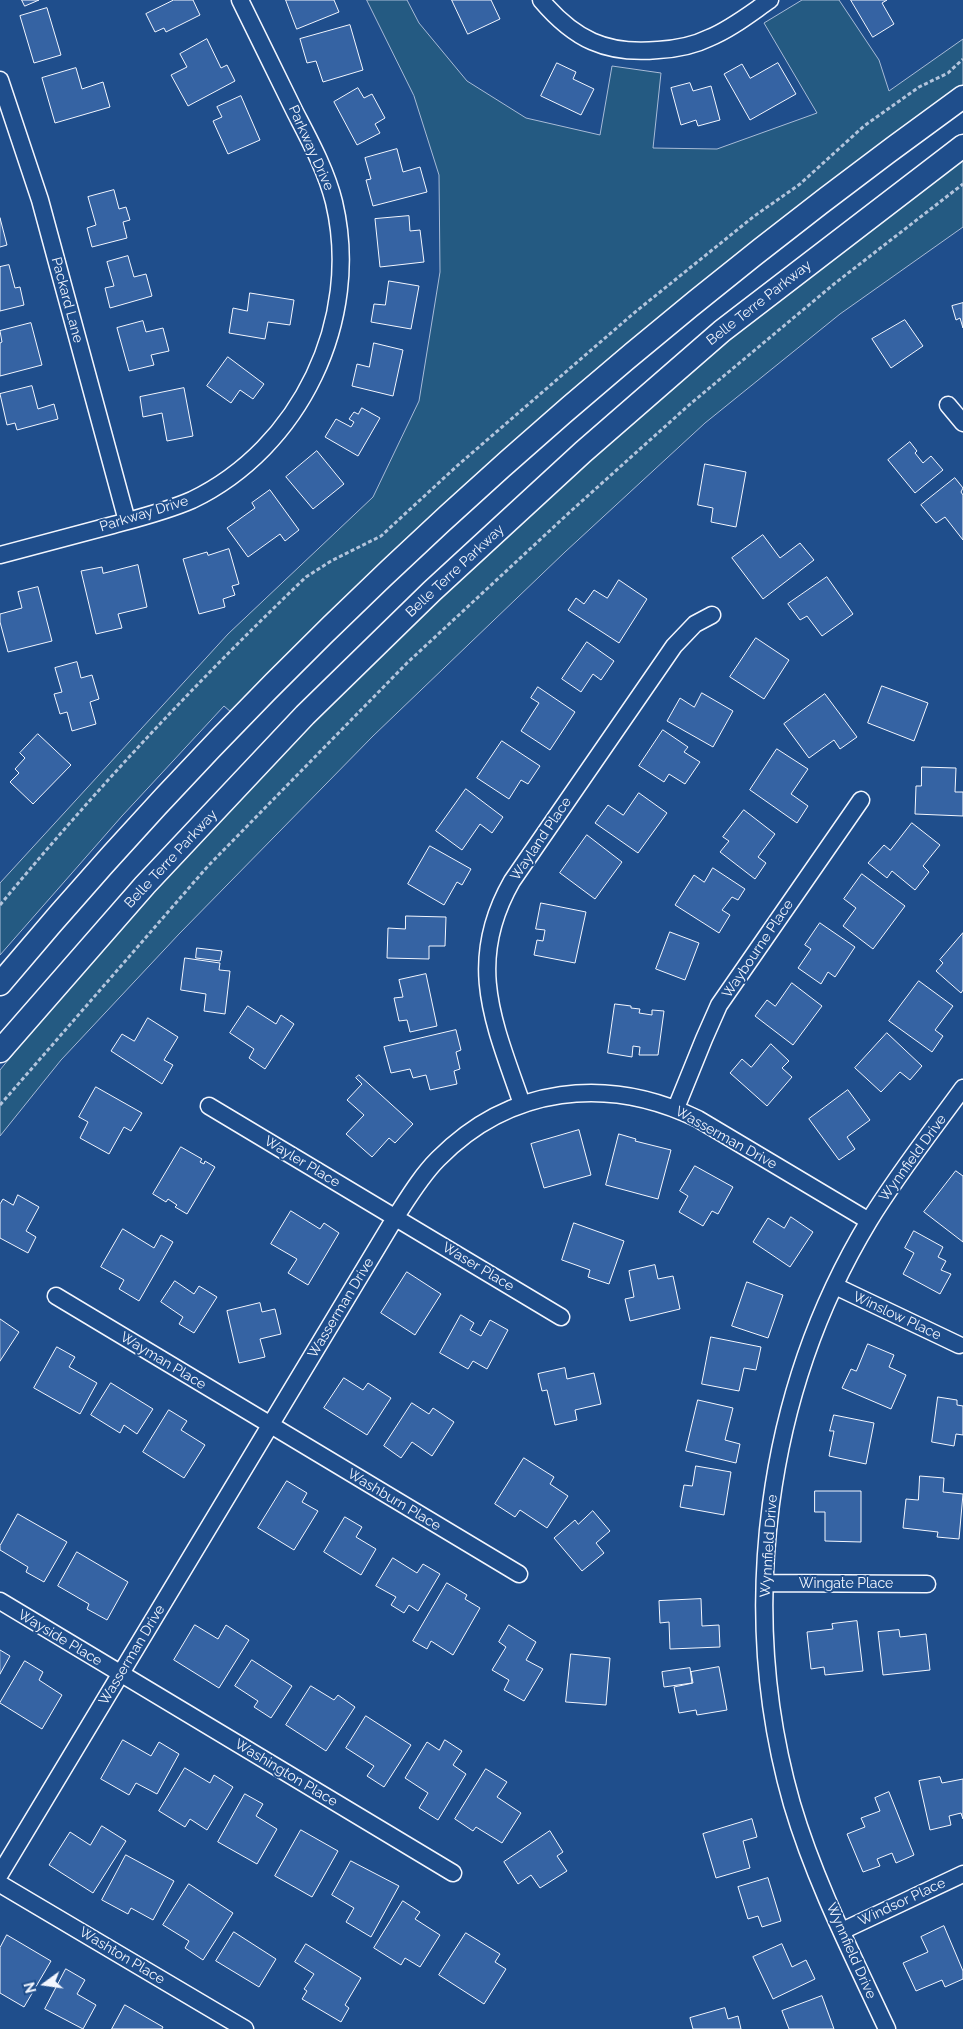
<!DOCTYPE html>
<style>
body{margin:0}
#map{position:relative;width:963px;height:2029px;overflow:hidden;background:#1f4e8c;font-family:Raleway,sans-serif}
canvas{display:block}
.north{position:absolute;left:20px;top:1959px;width:50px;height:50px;-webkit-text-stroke:4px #1f4e8c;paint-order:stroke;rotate:256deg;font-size:14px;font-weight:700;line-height:20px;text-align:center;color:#f2f6ff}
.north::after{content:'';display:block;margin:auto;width:18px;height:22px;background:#f2f6ff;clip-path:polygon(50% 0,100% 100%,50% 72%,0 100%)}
</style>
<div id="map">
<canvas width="963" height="2029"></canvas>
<div class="north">N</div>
</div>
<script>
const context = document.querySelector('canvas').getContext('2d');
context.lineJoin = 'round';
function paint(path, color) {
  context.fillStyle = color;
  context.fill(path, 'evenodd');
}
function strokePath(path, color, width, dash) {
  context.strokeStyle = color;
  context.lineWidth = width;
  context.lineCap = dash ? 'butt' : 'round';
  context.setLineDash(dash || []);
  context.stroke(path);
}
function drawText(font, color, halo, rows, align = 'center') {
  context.font = font + ' Raleway,sans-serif';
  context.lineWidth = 4;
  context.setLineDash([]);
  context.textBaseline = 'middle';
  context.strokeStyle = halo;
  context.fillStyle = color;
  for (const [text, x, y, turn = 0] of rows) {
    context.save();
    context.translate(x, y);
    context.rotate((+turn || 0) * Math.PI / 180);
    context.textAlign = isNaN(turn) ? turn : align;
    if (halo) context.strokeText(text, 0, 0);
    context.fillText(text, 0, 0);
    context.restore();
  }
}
const green = new Path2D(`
 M367,0H407L419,23L467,81L526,118L600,135L612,66L661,73L653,148L717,149L817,113L764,23L802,0H839L879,60L889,91L963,39V86L612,358L503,451L414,533L240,704L231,712L224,706L122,816L0,955V883L228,634L373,497L419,401L440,272L439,175L414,96Z
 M963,159V227L840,314L705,423L565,552L373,736L179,934L61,1060L0,1136V1070C120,921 253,782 389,648C516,524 648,403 787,292C845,247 905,203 963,159Z`);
paint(green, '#245a82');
strokePath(green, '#a8bbd7', 1);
const building = new Path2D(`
 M22,0H39L25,6Z
 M174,0H193L200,15L166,32L164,28L155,32L146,14Z
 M286,0H334L339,12L297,29Z
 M452,0H491L500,19L468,34Z
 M851,0H887L882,3L894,24L873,37Z
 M47,8L61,55L34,63L20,16Z
 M350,25L363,70L323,82L316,61L307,63L300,39Z
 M207,39L221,68L227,65L235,81L188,106L171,75L187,67L180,54Z
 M557,63L576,72L573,79L594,89L581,115L541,96Z
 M778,63L796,94L750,120L724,74L742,64L750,78Z
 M76,68L82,89L103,82L110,107L55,123L42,78Z
 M690,83L693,91L711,86L720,120L698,126L696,120L681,125L671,88Z
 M358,88L364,98L372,94L385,118L375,124L380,133L357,145L334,102Z
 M241,96L260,140L228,154L213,121L222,117L217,107Z
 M397,149L403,172L420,167L427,192L373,206L366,180L371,179L365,158Z
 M114,190L119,209L126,207L130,220L123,222L127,238L92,247L87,228L96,225L88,197Z
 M409,216L410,231L420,230L424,262L380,267L375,219Z
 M0,218L7,245L0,247Z
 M128,256L134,277L146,274L152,296L110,308L105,288L114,286L107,262Z
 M9,265L15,288L20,287L24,305L0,311V267Z
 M389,281L419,286L411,329L371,322L374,304L385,305Z
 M250,293L294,300L290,325L268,322L265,339L229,333L233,308L247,311Z
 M963,303V328L960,318L956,320L952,306Z
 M905,320L923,346L891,368L872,339Z
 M143,321L146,332L163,328L169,351L151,355L154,365L129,371L117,328Z
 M31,323L42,365L0,376V343L2,342L0,331Z
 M374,343L403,350L393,396L352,386L357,364L369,367Z
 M228,357L264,384L253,399L240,390L231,403L207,386Z
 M32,386L38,409L54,404L58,419L17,430L15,423L7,425L0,394Z
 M184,388L193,436L167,441L162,413L143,417L140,397Z
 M362,408L380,418L358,456L325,437L336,419L351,427L354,422L349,419L354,412L358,414Z
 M910,442L917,451L915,453L923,463L931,456L943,470L915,493L888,460Z
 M317,451L344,484L313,509L286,477Z
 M705,464L746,472L736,527L711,522L713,508L698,505Z
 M955,478L963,488L961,492L963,495V540L945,517L936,523L921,505Z
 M270,490L299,530L285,541L280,534L248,557L227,528L255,508L252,503Z
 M763,535L780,558L800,543L814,560L763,599L732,558Z
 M229,549L239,584L232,586L235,595L223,599L225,607L199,614L183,559L207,552L208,555Z
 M138,565L147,607L118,614L122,628L96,634L81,571L102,567L103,573Z
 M827,577L853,614L822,636L807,616L800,620L788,604Z
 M619,580L647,599L619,643L568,610L576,598L584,604L594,590L607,598Z
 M38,587L52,641L8,652L0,622V614L22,608L18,592Z
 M756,638L789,660L764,699L730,677Z
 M587,642L614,661L601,680L593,674L581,692L562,679Z
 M77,662L81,678L92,675L99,699L90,702L96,724L72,731L67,712L60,714L54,694L62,692L55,668Z
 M882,686L928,703L914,741L868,723Z
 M538,687L575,712L550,750L521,731L539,703L531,698Z
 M702,693L733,711L713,747L667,721L680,698L694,707Z
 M825,694L857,737L840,749L834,740L809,758L784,724Z
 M663,730L688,747L684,752L700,762L685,784L669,774L664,782L639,766Z
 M38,734L71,765L33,804L10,782L19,773L15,769L25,758L20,753Z
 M502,741L540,766L528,784L521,780L509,799L477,778Z
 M777,749L808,769L791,794L808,806L797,823L750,790Z
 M922,767L956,768L955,792H963V816L915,814L916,786H921Z
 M466,789L503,817L492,833L480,824L462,850L436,831Z
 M639,793L667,813L638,853L595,823L608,805L623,815Z
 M744,810L775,834L758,857L766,863L755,879L720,852L729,841L723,837Z
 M912,823L940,845L923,866L929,872L915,890L892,871L887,878L868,863L884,845L890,850Z
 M587,835L622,862L595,899L560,873Z
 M430,846L471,869L462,885L457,882L444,905L408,884Z
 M713,868L745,889L738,900L732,897L722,910L730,915L719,933L675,905L694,875L704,882Z
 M862,874L905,906L873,949L843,926L856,908L844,899Z
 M541,903L586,912L575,963L534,955L537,940L543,941L545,930L536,929Z
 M406,916L446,917L445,946H429V959L387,958L388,928L405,929Z
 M820,923L855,947L835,977L828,972L821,984L798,968L811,949L805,945Z
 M670,932L699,943L685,980L656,969Z
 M963,933V990L961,993L936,971L943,963L940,960Z
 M197,948L222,951L220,961L196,958Z
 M185,958L220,963L219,970L230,971L225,1014L204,1011L206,994L181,990Z
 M426,974L437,1026L410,1032L407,1020L399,1021L394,998L403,997L399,980Z
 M919,981L953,1006L935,1030L943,1036L932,1052L889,1021Z
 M792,983L822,1006L793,1045L755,1016L767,1000L775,1006Z
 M615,1004L631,1006V1008L640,1009L639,1013L652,1015V1010L664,1011L658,1055H639L640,1047L633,1046L632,1057L608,1053Z
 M248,1006L276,1024L281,1015L294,1024L265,1069L249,1058L254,1049L230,1033Z
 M148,1018L178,1037L164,1060L173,1065L162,1084L111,1051L122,1034L134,1041Z
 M456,1030L461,1050L456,1052L460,1069L454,1071L457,1084L430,1090L426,1075L413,1078L410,1069L391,1073L384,1047Z
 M887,1033L922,1066L910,1080L900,1072L881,1092L855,1068Z
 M771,1044L789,1061L782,1068L792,1077L767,1106L730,1073L742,1059L751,1067Z
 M359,1075L413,1124L395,1143L389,1138L372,1157L346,1134L364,1115L347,1100L362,1084L356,1078Z
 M96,1087L142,1113L131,1131L124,1127L109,1154L80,1138L88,1122L79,1117Z
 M848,1090L870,1120L847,1137L855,1149L839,1160L809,1119Z
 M579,1130L591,1175L544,1188L531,1144Z
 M619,1134L636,1139L635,1141L671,1150L658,1199L606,1185Z
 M181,1147L202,1159L200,1162L204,1164L205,1161L215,1167L187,1214L175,1207L177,1205L168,1199L166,1202L153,1194Z
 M695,1166L733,1187L718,1214L712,1211L703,1226L679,1212L688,1196L680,1191Z
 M956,1171L963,1176V1242L924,1212Z
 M18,1195L39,1207L26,1231L36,1237L28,1253L0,1238V1204L3,1199L13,1205Z
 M291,1211L320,1229L324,1223L339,1233L308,1285L288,1273L297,1259L271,1244Z
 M791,1217L813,1232L790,1267L753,1242L768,1218L784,1228Z
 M574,1223L624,1241L609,1284L588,1277L590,1270L562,1260Z
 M123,1229L154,1248L161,1235L173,1242L139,1301L119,1289L124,1280L101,1267Z
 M914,1231L943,1247L938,1257L946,1261L941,1270L951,1274L940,1294L903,1274L914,1253L905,1248Z
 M655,1265L658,1279L673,1276L680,1309L630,1321L625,1299L634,1297L629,1271Z
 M407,1272L441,1294L415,1335L381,1313Z
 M175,1281L194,1294L199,1286L217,1297L194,1333L179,1324L183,1317L161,1302Z
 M747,1282L783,1295L768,1338L732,1326Z
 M260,1303L262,1312L275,1309L281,1334L260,1339L265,1357L239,1363L227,1311Z
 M461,1315L474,1323L470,1330L481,1336L490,1320L508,1330L487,1369L473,1361L468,1369L440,1353Z
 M0,1319L19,1332L0,1361Z
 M711,1337L761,1347L756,1370L744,1368L739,1391L702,1384Z
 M868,1344L894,1355L889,1367L906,1375L891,1409L842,1388L851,1369L856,1371Z
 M57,1347L75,1357L69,1367L97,1383L80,1414L34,1388Z
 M565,1368L567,1379L594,1373L601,1404L575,1410L577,1420L555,1425L547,1390L542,1391L538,1374Z
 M344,1378L363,1390L368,1383L391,1398L367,1435L324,1408Z
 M111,1383L153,1409L137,1434L124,1425L120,1433L91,1415Z
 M938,1397L957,1400V1405L963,1406V1435L956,1434L954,1446L932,1442Z
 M698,1400L733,1408L725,1440L740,1444L736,1463L686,1451Z
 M412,1403L429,1414L433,1408L454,1422L432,1456L412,1442L401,1458L384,1446Z
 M169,1410L187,1421L181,1430L205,1445L184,1478L143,1452Z
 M834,1415L874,1423L866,1464L829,1456L834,1431H830Z
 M524,1458L554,1477L550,1484L568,1496L547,1528L520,1510L515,1517L495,1504Z
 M696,1466L731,1472L724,1515L680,1507L684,1485L692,1486Z
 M920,1476L944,1478L943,1492L963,1494L959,1539L937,1537L938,1532L903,1528L906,1499L918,1500Z
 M287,1481L307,1493L302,1502L318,1511L294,1550L258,1528Z
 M815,1491H861V1542L825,1541V1512H815Z
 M593,1511L610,1531L596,1543L604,1553L582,1571L554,1538L575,1520L578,1524Z
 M18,1514L67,1542L44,1582L26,1572L28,1567L0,1550V1546Z
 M345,1517L362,1527L356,1537L376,1549L361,1575L324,1552Z
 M77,1552L128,1582L107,1620L87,1609L89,1604L58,1586Z
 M393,1558L417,1573L423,1564L440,1574L418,1611L409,1605L404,1613L391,1605L396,1597L376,1586Z
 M447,1583L467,1595L465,1599L480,1608L453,1655L431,1641L427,1649L413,1641Z
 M701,1599L702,1626L719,1625L720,1647L670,1649L669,1622L660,1623L659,1601Z
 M857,1621L863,1671L825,1675L824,1667L811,1669L807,1632L833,1629L832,1624Z
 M195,1625L218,1639L226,1625L249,1640L219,1688L174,1660Z
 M509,1625L536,1642L526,1660L543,1669L524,1701L504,1690L509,1680L492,1670L506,1647L499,1642Z
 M899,1630L900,1637L926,1634L930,1670L883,1675L878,1632Z
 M0,1650L10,1656L0,1674Z
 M571,1654L610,1658L606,1705L566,1702Z
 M252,1660L292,1686L271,1718L254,1707L258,1701L235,1686Z
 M25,1661L43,1672L39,1680L62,1695L42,1729L0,1703Z
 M719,1667L727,1710L697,1715L696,1710L679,1713L674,1687L693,1683L691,1672Z
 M690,1668L692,1683L664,1687L662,1672Z
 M311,1686L334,1700L338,1695L355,1707L326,1751L286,1725Z
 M366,1716L411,1745L384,1787L367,1776L374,1766L346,1748Z
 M123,1740L151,1756L159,1742L179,1754L157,1794L136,1783L129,1795L101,1779Z
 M445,1740L462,1751L453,1765L466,1774L438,1820L419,1808L428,1793L405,1778L427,1742L439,1750Z
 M185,1768L210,1783L214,1775L233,1787L207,1830L190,1819L185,1827L159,1811Z
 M486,1769L507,1782L497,1797L521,1813L502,1843L476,1827L473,1831L455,1819Z
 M940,1777L942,1783L963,1779V1819L961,1813L949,1816L951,1825L930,1830L919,1781Z
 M889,1792L914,1855L896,1863L892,1853L877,1859L880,1866L863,1872L847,1834L865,1827L861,1818L880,1811L875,1798Z
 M245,1794L263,1804L256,1816L277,1829L257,1864L218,1842Z
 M752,1819L757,1837L743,1841L750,1868L716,1878L703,1834Z
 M102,1826L126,1841L93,1893L49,1865L70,1832L90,1845Z
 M301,1830L338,1851L312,1897L275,1876Z
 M550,1831L563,1852L557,1856L567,1871L540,1888L531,1875L518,1884L504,1862Z
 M126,1855L174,1881L153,1920L131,1908L128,1914L102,1900Z
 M351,1861L399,1886L371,1937L346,1922L354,1908L332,1895Z
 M768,1878L781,1921L762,1927L758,1916L748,1919L738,1887Z
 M189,1884L233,1913L203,1960L185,1948L189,1941L163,1925Z
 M403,1901L420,1912L415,1919L440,1935L420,1967L405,1958L401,1965L374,1948Z
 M944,1926L963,1971V1979L945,1987L942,1980L916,1991L903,1963L928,1952L921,1937Z
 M234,1932L276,1959L259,1987L216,1961Z
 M466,1933L500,1954L495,1962L506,1969L484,2004L439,1975Z
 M7,1935L51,1961L24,2007L0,1993V1948Z
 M306,1944L361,1978L345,2005L349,2008L341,2022L302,1999L307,1991L304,1989L314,1974L295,1962Z
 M782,1944L792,1967L806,1960L815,1979L773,1999L753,1957Z
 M66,1969L85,1980L77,1994L96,2005L83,2029L45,2009Z
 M822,1996L834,2029H789L782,2011Z
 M125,2005L163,2027L162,2029H112Z
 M725,2008L728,2019L738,2016L741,2029H693L690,2018Z`);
paint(building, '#3563a3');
strokePath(building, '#f2f6ff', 1);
const street = new Path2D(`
 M541,0C574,39 606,55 658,50C675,49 693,46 709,38C731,29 751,13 770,0
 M0,80L40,200L127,521
 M948,405L963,423
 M0,555C38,545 76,535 113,525C139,518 167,511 192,500C300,448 362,320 334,202C326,170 310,141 295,112C277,75 258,37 240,0
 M522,1104C494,1023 465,963 512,881L674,646L695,624L712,615
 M209,1106L561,1317
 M676,1108L704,1039L719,1005L861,800
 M835,1286L959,1345
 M56,1296L519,1574
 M765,1583L927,1584
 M0,1601L453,1873
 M0,1874L395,1218C408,1198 421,1176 438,1159C510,1086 607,1075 698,1119L869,1221
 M0,1884L245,2029
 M842,1931L963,1874
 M887,2029C853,1956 815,1882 792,1804C737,1612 765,1393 869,1221C897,1175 931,1132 963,1088`);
const secondary = new Path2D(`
 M0,984C281,648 608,353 963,97
 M0,1051L145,885L305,715L432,591L583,452L722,331L963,146`);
strokePath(street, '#f2f6ff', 19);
strokePath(secondary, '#f2f6ff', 25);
strokePath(new Path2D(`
 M0,905C95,790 198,680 306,577L331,561L381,536L458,465L634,313L753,217L800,184L864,126L919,87L948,73L963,59
 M0,1105L208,866L407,663L572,510L689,405L834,284L963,184`), '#b3c4dc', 3, [4, 2.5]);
strokePath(street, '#1f4e8c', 16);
strokePath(secondary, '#1f4e8c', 22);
drawText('14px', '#f2f6ff', '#1f4e8c', [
 ["Parkway Drive",311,148,66],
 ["Packard Lane",67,300,75],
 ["Belle Terre Parkway",759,303,-38],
 ["Parkway Drive",144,514,-17],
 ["Belle Terre Parkway",455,571,-43],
 ["Wayland Place",541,839,-56],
 ["Belle Terre Parkway",171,859,-47],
 ["Waybourne Place",758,949,-56],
 ["Wasserman Drive",726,1138,29],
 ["Wynnfield Drive",913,1158,-54],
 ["Wayler Place",302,1162,31],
 ["Waser Place",478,1267,31],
 ["Wasserman Drive",341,1308,-59],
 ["Winslow Place",897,1316,25],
 ["Wayman Place",163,1361,31],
 ["Washburn Place",394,1500,31],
 ["Wynnfield Drive",769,1546,-86],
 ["Wingate Place",846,1584],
 ["Wayside Place",60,1638,31],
 ["Wasserman Drive",132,1655,-59],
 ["Washington Place",286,1773,31],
 ["Windsor Place",902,1902,-25],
 ["Wynnfield Drive",851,1951,66],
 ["Washton Place",122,1956,31]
]);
</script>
